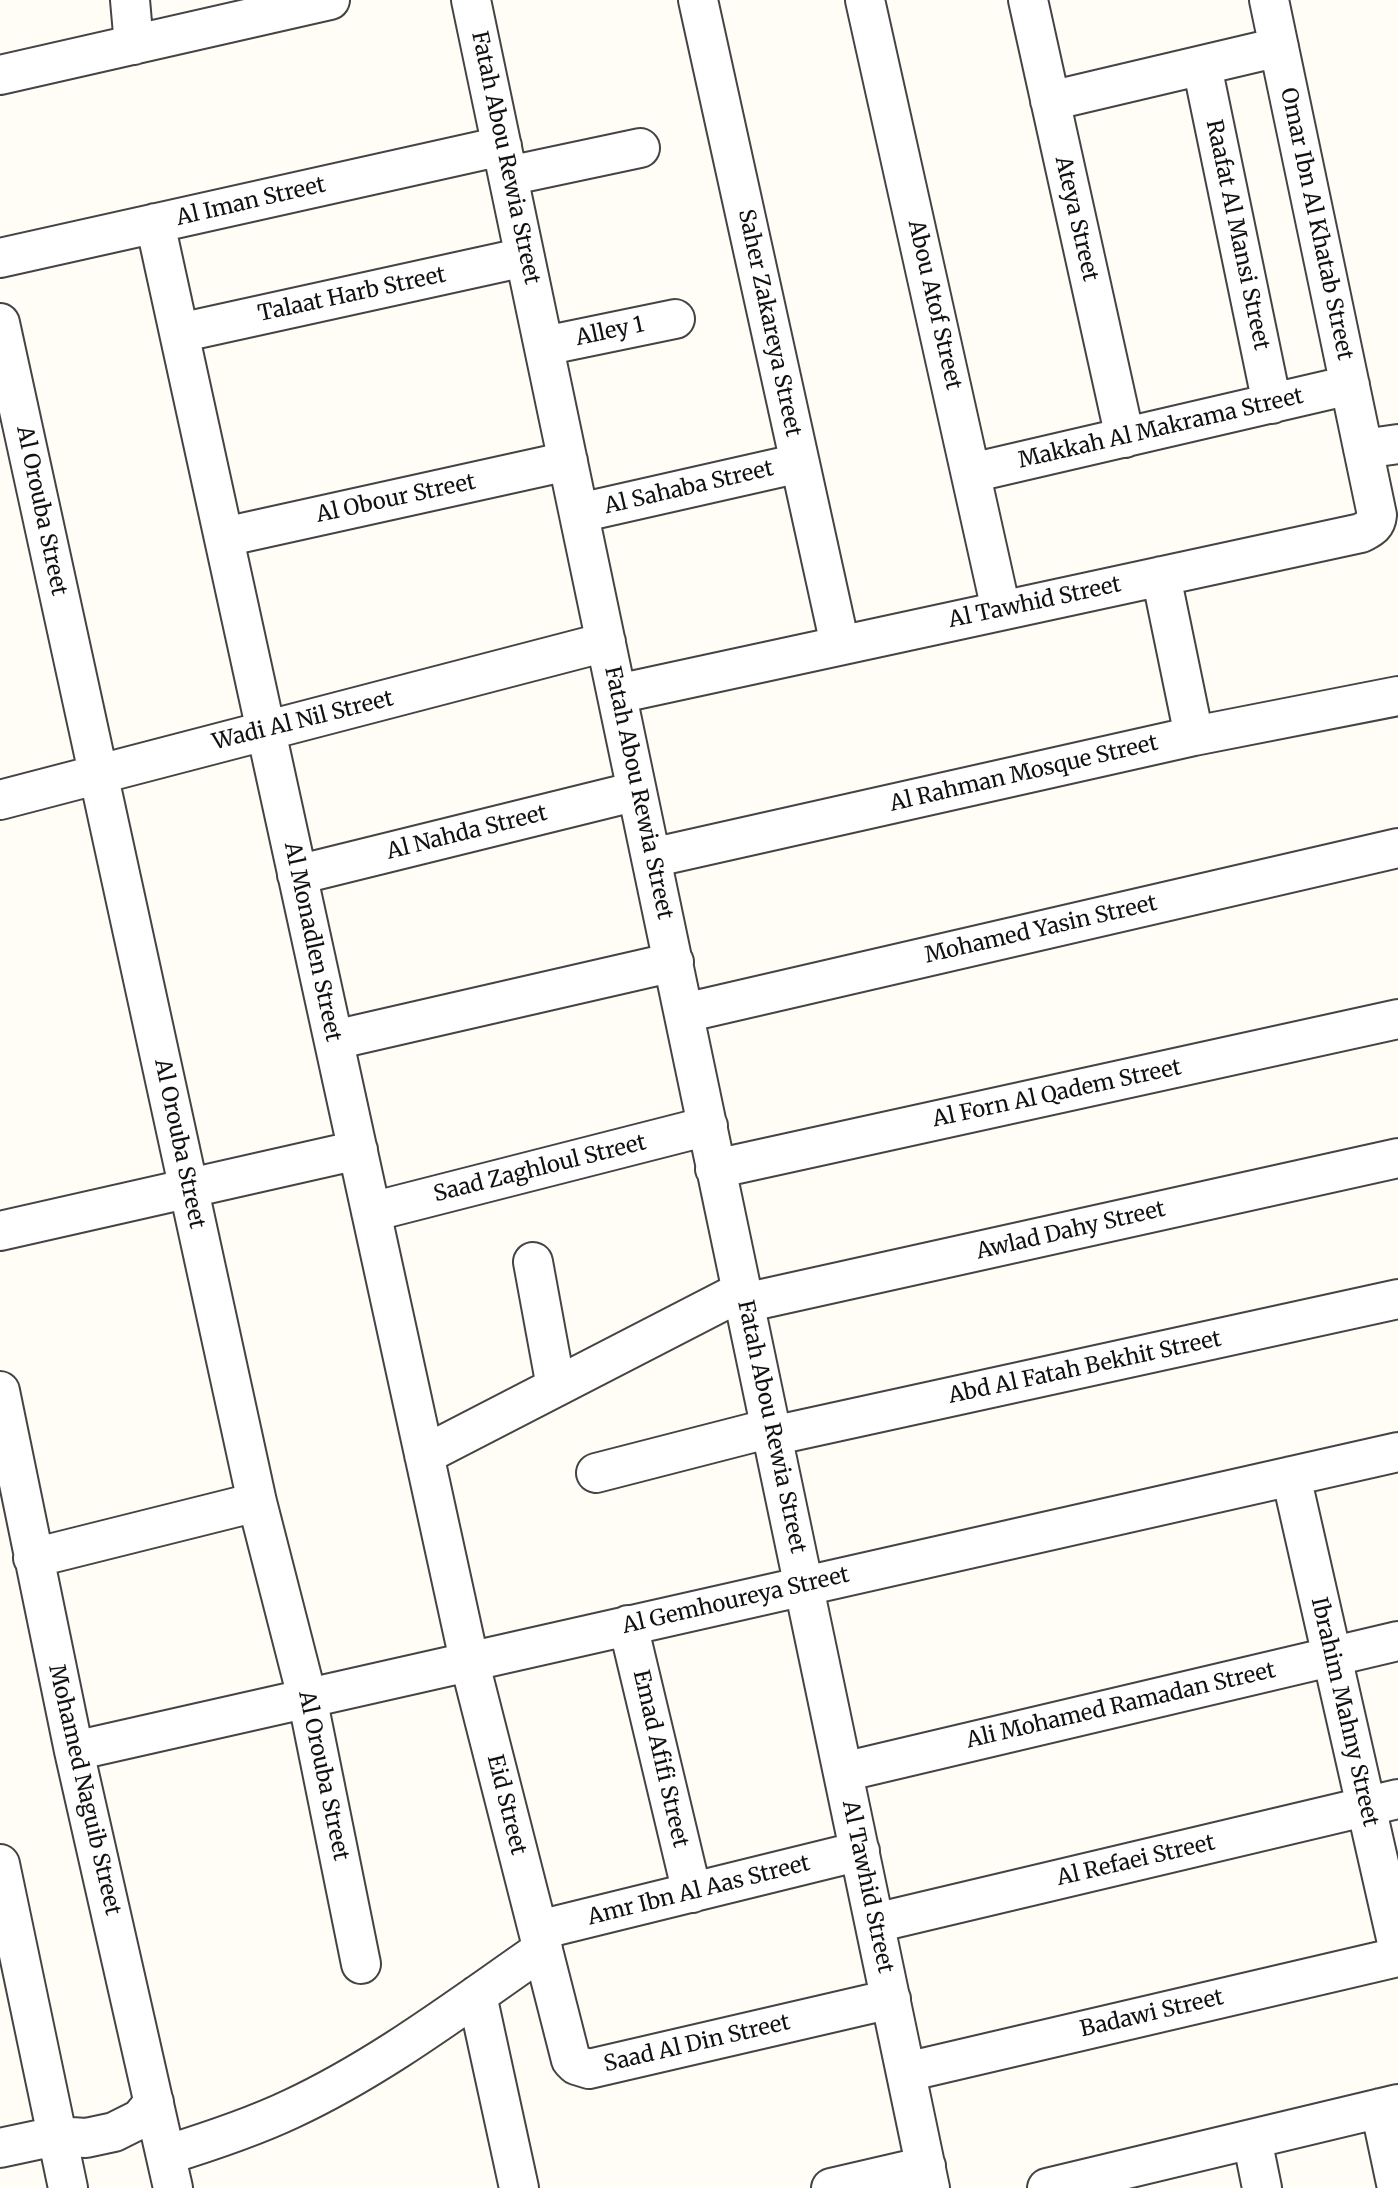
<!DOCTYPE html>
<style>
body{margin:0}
canvas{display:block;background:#fffdf5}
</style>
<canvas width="1398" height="2188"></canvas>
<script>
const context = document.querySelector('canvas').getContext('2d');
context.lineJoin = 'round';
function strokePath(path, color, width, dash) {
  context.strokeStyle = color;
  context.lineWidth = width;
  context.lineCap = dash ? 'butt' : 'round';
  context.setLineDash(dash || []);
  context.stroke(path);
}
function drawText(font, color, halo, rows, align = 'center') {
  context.font = font + ' Merriweather,serif';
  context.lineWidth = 8;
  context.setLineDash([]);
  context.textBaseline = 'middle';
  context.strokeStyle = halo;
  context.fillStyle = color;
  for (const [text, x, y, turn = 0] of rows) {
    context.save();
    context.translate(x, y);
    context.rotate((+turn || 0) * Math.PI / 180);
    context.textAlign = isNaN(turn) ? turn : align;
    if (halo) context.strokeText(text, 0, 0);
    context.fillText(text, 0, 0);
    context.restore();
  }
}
const street = new Path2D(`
 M130,0L134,45
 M471,0L930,2188
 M698,0L840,645
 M865,0L1001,610
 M1028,0L1125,438
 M1202,66L1272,404
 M0,75L330,0
 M1050,101L1279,47
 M508,176L640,148
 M155,223L469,1660L571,2060L576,2065L589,2069L891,1999
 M0,258L502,146
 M0,323L257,1502L307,1697L361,1964
 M179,333L525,257
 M544,346L675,319
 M1363,449L1398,444
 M971,473L1350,385
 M579,513L800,463
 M224,537L568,461
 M1161,576L1194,736
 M617,694L1361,533C1370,528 1376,526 1377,515L1269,0
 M0,800L606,642
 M651,858L1194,736L1398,696
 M297,875L637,791
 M684,1013L1398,848
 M334,1040L674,962
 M715,1169L1398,1019
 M371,1212L708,1126
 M0,1231L358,1150
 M533,1262L556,1387
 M744,1303L1398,1158
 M0,1391L74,1751L173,2188
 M772,1436L1398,1299
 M424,1455L742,1291
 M596,1473L771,1428
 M1291,1476L1398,1947
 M33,1558L257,1502
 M628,1625L692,1893
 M74,1751L1398,1452
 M843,1772L1398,1641
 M0,1864L68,2188
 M875,1923L1398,1799
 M539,1930L860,1851
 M477,1995L519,2188
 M906,2072L1398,1957
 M1380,2108L1397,2188
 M1252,2139L1262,2188
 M0,2148L56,2136L86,2138L114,2132L140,2119L154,2102
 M166,2155C208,2142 251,2128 291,2109C381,2067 462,2005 543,1949
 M831,2188L926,2166
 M1047,2188L1398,2104`);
strokePath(street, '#444', 42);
strokePath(street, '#fff', 38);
drawText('22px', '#111', '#fff', [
 ["Fatah Abou Rewia Street",505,158,78],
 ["Al Iman Street",251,202,-13],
 ["Ateya Street",1076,219,77],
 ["Omar Ibn Al Khatab Street",1316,224,78],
 ["Raafat Al Mansi Street",1237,235,78],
 ["Talaat Harb Street",352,295,-12],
 ["Abou Atof Street",934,305,77],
 ["Saher Zakareya Street",769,323,78],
 ["Alley 1",610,332,-12],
 ["Makkah Al Makrama Street",1161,429,-13],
 ["Al Sahaba Street",689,488,-13],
 ["Al Obour Street",396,499,-12],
 ["Al Orouba Street",41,511,78],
 ["Al Tawhid Street",1035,603,-12],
 ["Wadi Al Nil Street",303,721,-14],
 ["Al Rahman Mosque Street",1024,774,-13],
 ["Fatah Abou Rewia Street",638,793,78],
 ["Al Nahda Street",467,833,-14],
 ["Mohamed Yasin Street",1041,930,-13],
 ["Al Monadlen Street",312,942,78],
 ["Al Forn Al Qadem Street",1057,1094,-12],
 ["Al Orouba Street",179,1144,78],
 ["Saad Zaghloul Street",540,1169,-14],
 ["Awlad Dahy Street",1071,1231,-13],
 ["Abd Al Fatah Bekhit Street",1085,1368,-12],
 ["Fatah Abou Rewia Street",771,1427,78],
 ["Al Gemhoureya Street",736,1601,-13],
 ["Ali Mohamed Ramadan Street",1121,1706,-13],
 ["Ibrahim Mahny Street",1344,1712,77],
 ["Emad Afifi Street",660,1759,77],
 ["Al Orouba Street",323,1776,78],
 ["Mohamed Naguib Street",84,1790,77],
 ["Eid Street",506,1805,76],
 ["Al Refaei Street",1136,1861,-13],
 ["Al Tawhid Street",867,1887,78],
 ["Amr Ibn Al Aas Street",699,1891,-14],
 ["Badawi Street",1152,2014,-13],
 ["Saad Al Din Street",697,2044,-13]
]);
</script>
